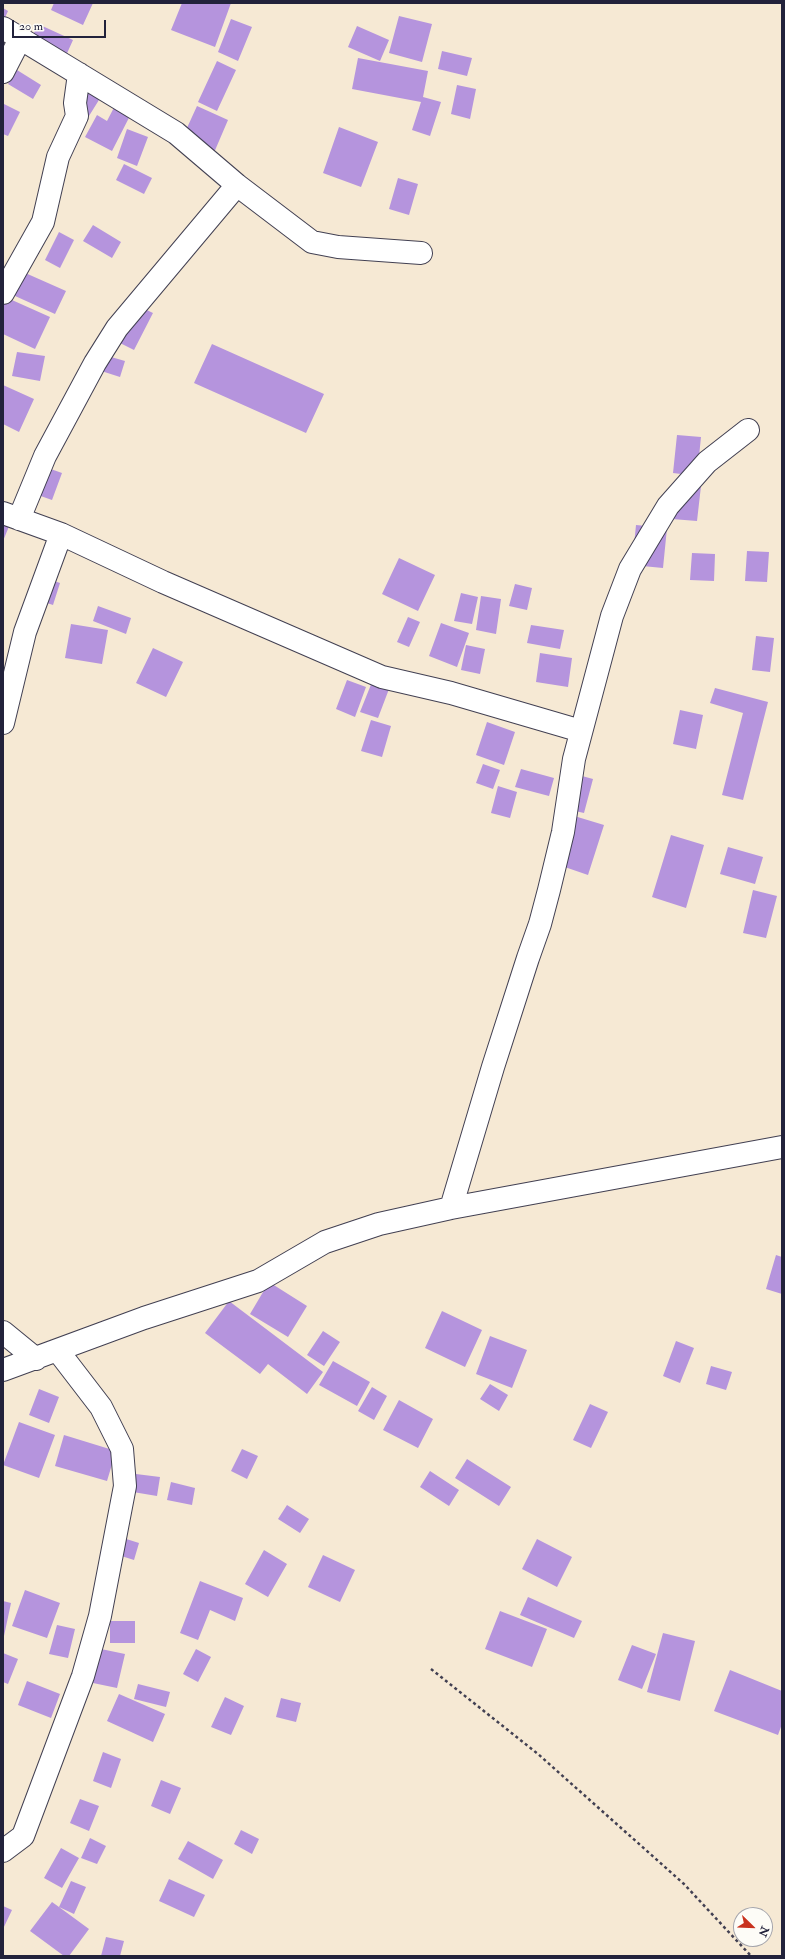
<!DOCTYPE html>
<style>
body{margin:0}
#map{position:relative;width:785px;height:1959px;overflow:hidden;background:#f6e9d4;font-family:"IM FELL Double Pica",serif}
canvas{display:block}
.frame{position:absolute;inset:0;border:4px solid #22223b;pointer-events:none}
.north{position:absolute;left:733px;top:1907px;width:40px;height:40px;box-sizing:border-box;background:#fdfcf7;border:1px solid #a5a5ac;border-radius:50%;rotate:113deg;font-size:11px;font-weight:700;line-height:16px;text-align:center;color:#22223b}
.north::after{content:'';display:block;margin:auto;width:14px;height:18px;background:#c8321e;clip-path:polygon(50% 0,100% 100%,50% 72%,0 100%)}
.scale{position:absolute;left:12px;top:20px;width:94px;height:18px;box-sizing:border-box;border:2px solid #22223b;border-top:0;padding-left:5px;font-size:12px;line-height:14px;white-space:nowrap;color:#22223b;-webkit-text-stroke:3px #fdfcf7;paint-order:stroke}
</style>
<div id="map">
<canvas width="785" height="1959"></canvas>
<div class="frame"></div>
<div class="north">N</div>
<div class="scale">20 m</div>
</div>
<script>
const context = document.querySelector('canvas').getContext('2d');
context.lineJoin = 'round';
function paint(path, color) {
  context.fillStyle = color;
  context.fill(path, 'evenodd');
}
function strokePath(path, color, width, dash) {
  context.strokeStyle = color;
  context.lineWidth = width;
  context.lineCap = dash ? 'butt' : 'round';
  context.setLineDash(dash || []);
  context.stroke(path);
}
paint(new Path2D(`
 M54,3H93L83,25L51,10Z
 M182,3H231L215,47L171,30Z
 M3,8L8,11L3,22Z
 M399,16L432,24L422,62L389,53Z
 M231,19L252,27L238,61L218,52Z
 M38,24L73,40L64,60L29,44Z
 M357,26L389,40L380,61L348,47Z
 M442,51L472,58L467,76L438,69Z
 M358,58L428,71L423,97L441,102L430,136L412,130L421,102L352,89Z
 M217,61L236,70L217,111L198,102Z
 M17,70L41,85L33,99L8,84Z
 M91,77L107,87L89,116L73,106Z
 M457,85L476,89L470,119L451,114Z
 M120,96L136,104L112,151L85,137L97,115L107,121Z
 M4,104L20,112L8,136L3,134Z
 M197,106L228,120L213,155L181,141Z
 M339,127L378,142L361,187L323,173Z
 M127,129L148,137L137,166L117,158Z
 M124,164L152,178L144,194L116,180Z
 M398,178L418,184L409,215L389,209Z
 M93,225L121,242L112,258L83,241Z
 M59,232L74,240L60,268L45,260Z
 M14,268L66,291L55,314L4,291Z
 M3,296L50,317L35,349L3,334Z
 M132,303L153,313L134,350L114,340Z
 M212,344L324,394L306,433L194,383Z
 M17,352L45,356L40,381L12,376Z
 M97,353L125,361L120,377L92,368Z
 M3,385L34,399L19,432L3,424Z
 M677,435L701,437L697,476L673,473Z
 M45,467L62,473L52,500L35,494Z
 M675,484L701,486L697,521L672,519Z
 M3,522L10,524L3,541Z
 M636,525L667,528L663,568L632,565Z
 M747,551L769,552L767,582L745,581Z
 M692,553L715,554L714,581L690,580Z
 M399,558L435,575L418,611L382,594Z
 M42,577L60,583L53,605L35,599Z
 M515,584L532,588L527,610L509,606Z
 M461,593L478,597L472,624L454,621Z
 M481,596L501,599L496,634L476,630Z
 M98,606L131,618L126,634L93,621Z
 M408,617L420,622L409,647L397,642Z
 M441,623L469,633L457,667L429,656Z
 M71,624L108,630L102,664L65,658Z
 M531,625L564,630L560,649L527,643Z
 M756,636L774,638L770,672L752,670Z
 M466,645L485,649L480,674L461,670Z
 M153,648L183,662L166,697L136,683Z
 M540,653L572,658L568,687L536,682Z
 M347,680L366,687L355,717L336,709Z
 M372,682L389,689L378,718L360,712Z
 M715,688L768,702L743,800L722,795L743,713L710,703Z
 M680,710L703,715L696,749L673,744Z
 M371,720L391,726L382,757L361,751Z
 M487,722L515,732L504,765L476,755Z
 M483,764L500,770L493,789L476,783Z
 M521,769L554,778L549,796L515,787Z
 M571,773L593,779L584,813L562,808Z
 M498,786L517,792L510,818L491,813Z
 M571,815L604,825L588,875L556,864Z
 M671,835L704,845L686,908L652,897Z
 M728,847L763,857L755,884L720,874Z
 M753,890L777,896L766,938L743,933Z
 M776,1255L782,1257V1294L766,1289Z
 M269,1282L307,1306L288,1337L250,1314Z
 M229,1301L323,1372L307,1394L268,1364L260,1374L205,1333Z
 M442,1311L482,1330L465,1367L425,1348Z
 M323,1331L340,1342L324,1366L307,1355Z
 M490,1336L527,1350L512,1388L476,1374Z
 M676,1341L694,1348L680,1383L663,1376Z
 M333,1361L370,1382L357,1406L319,1385Z
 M711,1366L732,1372L726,1390L706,1384Z
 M490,1384L508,1395L499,1411L480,1399Z
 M372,1387L387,1396L374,1420L358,1411Z
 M39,1389L59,1397L49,1423L29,1415Z
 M399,1400L433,1419L418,1448L383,1430Z
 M590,1404L608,1412L591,1448L573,1440Z
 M19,1422L55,1435L39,1478L3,1465Z
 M64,1435L116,1451L107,1481L55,1466Z
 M242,1449L258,1456L247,1479L231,1471Z
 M467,1459L511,1487L499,1506L455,1478Z
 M430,1471L459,1490L449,1506L420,1487Z
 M136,1474L160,1477L157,1496L133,1492Z
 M171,1482L195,1488L192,1505L167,1500Z
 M287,1505L309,1519L300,1533L278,1519Z
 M120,1537L139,1543L134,1560L115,1554Z
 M537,1539L572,1557L557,1587L522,1569Z
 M264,1550L287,1564L268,1597L245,1584Z
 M323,1555L355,1570L340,1602L308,1587Z
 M200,1581L243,1598L235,1621L210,1610L198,1640L180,1633Z
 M25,1590L60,1603L47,1638L12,1626Z
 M528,1597L582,1621L574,1638L520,1615Z
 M3,1601L11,1603L4,1636H3Z
 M500,1611L547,1629L532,1667L485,1649Z
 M110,1621H135V1643H110Z
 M57,1625L75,1629L68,1658L49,1654Z
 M663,1633L695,1641L680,1701L647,1692Z
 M632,1645L656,1654L642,1689L618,1680Z
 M101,1649L125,1654L117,1688L93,1683Z
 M196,1649L211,1657L198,1682L183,1674Z
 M3,1653L18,1659L8,1684L3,1682Z
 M730,1670L782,1691V1724L778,1735L714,1711Z
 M27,1681L60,1694L51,1718L18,1705Z
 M138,1684L170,1692L166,1707L134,1699Z
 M119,1694L165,1714L153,1742L107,1721Z
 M225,1697L244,1706L231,1735L211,1727Z
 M281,1698L301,1703L296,1722L276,1717Z
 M103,1752L121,1759L111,1788L93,1781Z
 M161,1780L181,1788L170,1814L151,1806Z
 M80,1799L99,1806L89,1831L70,1823Z
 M241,1830L259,1839L252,1854L234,1844Z
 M90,1838L106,1846L97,1864L81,1858Z
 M188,1841L223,1860L213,1879L178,1859Z
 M61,1848L79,1858L62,1888L44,1878Z
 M169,1879L205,1895L194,1917L159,1901Z
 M71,1881L86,1887L74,1914L59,1907L89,1929L69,1956H64L30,1931L52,1902L59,1907Z
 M3,1906L12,1910L3,1929Z
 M106,1937L124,1941L120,1956H101Z`), '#b594dd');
const minor = new Path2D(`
 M3,28L176,133L237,185L312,242L338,247L421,253
 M3,72L21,37
 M3,293L43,222L58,157L77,116L75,103L79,74
 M3,513L61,534L163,582L382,677L451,693L581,731
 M19,519L45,456L95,363L117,328L237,185
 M3,723L25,632L61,534
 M451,1208L493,1067L528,958L540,924L549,890L563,832L574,759L612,616L630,569L668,506L707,462L748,430
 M3,1332L36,1359
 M3,1370L144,1318L258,1281L325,1242L379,1224L451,1208L782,1147
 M3,1851L23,1836L83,1676L100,1616L125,1486L122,1449L101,1407L58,1351`);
strokePath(minor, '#424052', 24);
strokePath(new Path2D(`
 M431,1669L538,1754L684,1884L751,1956`), '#424052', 2.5, [3, 3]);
strokePath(minor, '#fff', 22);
</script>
